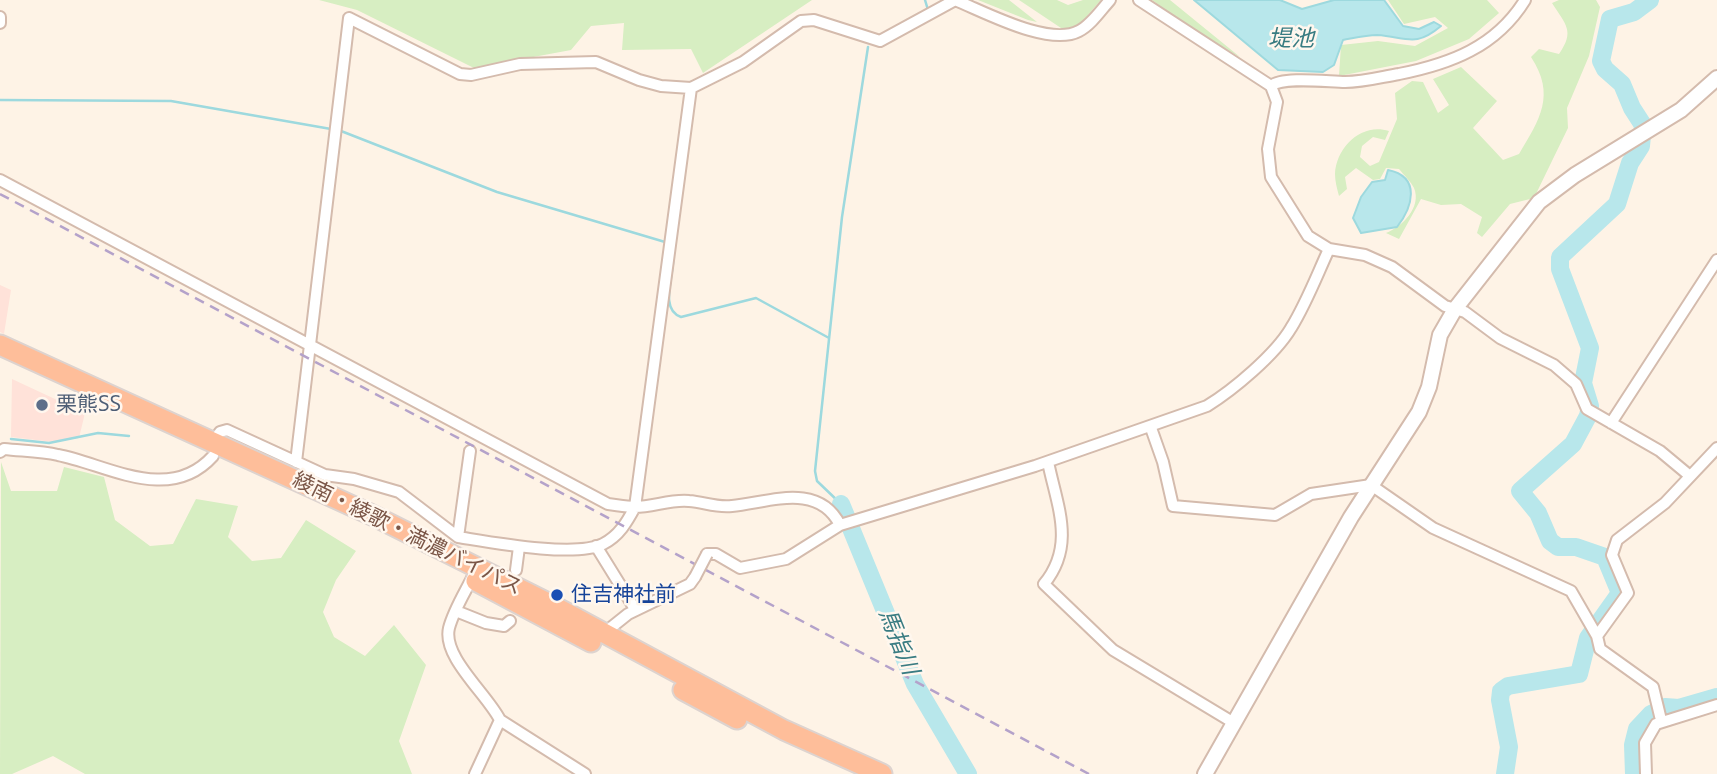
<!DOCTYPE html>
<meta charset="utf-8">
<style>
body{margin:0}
canvas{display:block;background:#fef3e6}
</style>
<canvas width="1717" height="774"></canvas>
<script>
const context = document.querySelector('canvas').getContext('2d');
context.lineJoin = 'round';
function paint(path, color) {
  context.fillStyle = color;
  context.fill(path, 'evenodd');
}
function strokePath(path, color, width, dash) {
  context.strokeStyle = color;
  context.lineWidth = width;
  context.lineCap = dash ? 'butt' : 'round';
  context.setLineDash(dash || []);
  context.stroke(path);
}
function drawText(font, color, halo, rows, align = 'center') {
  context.font = font + ' "Open Sans","Noto Sans JP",sans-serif';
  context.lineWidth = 5;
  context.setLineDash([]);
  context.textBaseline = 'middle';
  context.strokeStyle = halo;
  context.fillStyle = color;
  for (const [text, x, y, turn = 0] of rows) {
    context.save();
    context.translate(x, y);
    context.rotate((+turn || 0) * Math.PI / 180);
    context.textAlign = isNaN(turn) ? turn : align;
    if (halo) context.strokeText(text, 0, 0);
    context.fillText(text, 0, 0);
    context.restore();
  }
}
paint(new Path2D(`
 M0,285L11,290L4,334L0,332Z
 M12,379L85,413L79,438L53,442L11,437Z`), '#ffe2d9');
paint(new Path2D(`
 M319,0H812L703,73L691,49L622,50L624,23L591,26L571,50L474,68L357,10Z
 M978,0H1009L1037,22L1028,20Z
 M1019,0H1057L1068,5L1083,0H1101L1080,24L1064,30Z
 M1152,0H1170L1240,57L1202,36Z
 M1388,0H1487L1499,13L1469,39L1416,61L1339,76L1341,45L1378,41L1415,46L1448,28L1435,17L1404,24Z
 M1559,0H1596L1600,7L1589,56L1567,108L1568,128L1534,198L1510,204L1482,237L1477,233L1482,217L1461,204L1441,205L1421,199L1399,239L1386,233C1402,227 1422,207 1414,188C1411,182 1404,175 1399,169L1386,168L1380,179L1373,180L1356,168L1345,177L1347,189L1339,196C1337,189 1335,181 1335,174C1336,147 1362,122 1389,131L1385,140L1373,137L1362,146L1360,157L1370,166L1379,162L1397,119L1395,93L1412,81L1423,82L1438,113L1449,105L1433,79L1461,67L1497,101L1473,128L1503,160L1519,154C1540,119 1556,95 1531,57L1539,49L1559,54C1575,31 1566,25 1552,3Z
 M1,462L11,491H57L64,467L104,477L115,520L150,546L173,544L196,499L238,506L228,537L252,561L281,558L306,520L356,551L336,580L323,612L334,637L365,656L394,625L426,665L399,741L412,774H85L53,756L12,774H0Z`), '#d7eec2');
const water = new Path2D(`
 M1194,0H1280L1302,9L1334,0H1384L1403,26L1419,29L1434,22L1441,26C1415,48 1407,37 1377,35C1366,35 1354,38 1343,40L1334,65L1323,72L1278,70Z
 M1388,170C1422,177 1412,208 1397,227L1361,233L1353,218L1361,197L1372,182L1385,180Z`);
paint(water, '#b8e7eb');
strokePath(water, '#9dd9de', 2);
strokePath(new Path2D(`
 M925,0L928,10
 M0,100L171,101L331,129
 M341,131L497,192L665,242
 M673,251C677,269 657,309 681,317L756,298L829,338
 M11,439L49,443L98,433L129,436
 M841,504L817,481L815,471L842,217L868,47`), '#9dd9de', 2.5);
strokePath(new Path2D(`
 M841,504L915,684L968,774
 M1505,774L1509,747L1500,700L1501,691L1508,686L1579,674L1588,638L1620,593L1605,557L1576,547H1558L1550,541L1538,513L1520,491L1573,444L1588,416L1590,406L1583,383L1590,348L1560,269V257L1617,204L1630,163L1641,146L1643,125L1632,108L1622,84L1605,69L1601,61L1610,19L1634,12L1650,0
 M1634,774L1633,745L1637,729L1651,714L1665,707L1679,708L1717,697`), '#b8e7eb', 18);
const minor = new Path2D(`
 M1139,0L1271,86L1277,102L1268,149L1271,177L1308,236L1329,249L1365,255L1392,267L1445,306L1465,312L1500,338L1554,365L1576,384L1587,409L1660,451L1690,476
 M0,17V23
 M1271,86C1283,76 1329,82 1345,82C1364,82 1381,77 1399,74C1450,64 1496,47 1525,0
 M0,180L608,504C617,505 626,507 635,507C653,507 671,499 689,501C704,502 716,508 732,506C767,503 818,481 840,525
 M1611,423L1717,260
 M1151,428L1163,462L1173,506L1275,515L1311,494L1371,485L1433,528L1571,591L1597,636L1600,649L1653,687L1661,720
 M213,442L220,432L227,430L325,475L354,479L399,492L458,537
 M470,451L458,537C490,542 575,558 603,544C619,536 627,522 635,507L691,88
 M0,452L4,449C22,451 41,451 58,455C106,464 169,505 213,456
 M296,462L349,18L460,74L471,75L520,64L596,62L639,80L661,86L691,88L743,62L801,21L814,20L880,41L955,0C985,12 1049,47 1079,31C1091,25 1101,10 1110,0
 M1048,462C1057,506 1076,545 1044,584L1113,650L1234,723
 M596,546L635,609
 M707,554H716L740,568L786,559L840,525L1035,466L1207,406C1233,390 1275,355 1291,328C1306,304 1317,275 1329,249
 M516,570L519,547
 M474,574C466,591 454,609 449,628C442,657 487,694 500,720L475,774
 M456,611L486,623L504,626L510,621
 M603,634L628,614L690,584L695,577
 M1597,636L1628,593L1612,555L1617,540L1665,503L1717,448
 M500,720L585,774
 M1646,774L1645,743L1656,724L1717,705`);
const tertiary = new Path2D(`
 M1205,774L1351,517L1419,412L1429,387L1440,335L1455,309L1539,202L1575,175L1681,110L1717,78`);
const trunk = new Path2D(`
 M0,345L372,515L552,605L784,730L882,774
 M476,581L591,642
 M683,690L737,719`);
strokePath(minor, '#d4bbad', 14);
strokePath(tertiary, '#d4bbad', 18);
strokePath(trunk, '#ddd3cf', 23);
strokePath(minor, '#fff', 10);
strokePath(tertiary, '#fff', 14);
strokePath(trunk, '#febe9a', 19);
strokePath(new Path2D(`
 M0,194L1089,774`), '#b4a2ca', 2.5, [10, 7]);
const minorBridge = new Path2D(`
 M695,577L707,554`);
strokePath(minorBridge, '#d4bbad', 14, []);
strokePath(minorBridge, '#fff', 10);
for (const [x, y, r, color] of [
 [42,405,7,"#5c6f8a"],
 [557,595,7,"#1a4fb4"]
]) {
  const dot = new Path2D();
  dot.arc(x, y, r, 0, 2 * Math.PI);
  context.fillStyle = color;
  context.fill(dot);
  strokePath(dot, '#fff7ee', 2.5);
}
drawText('21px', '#4e5e75', '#fff7ee', [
 ["栗熊SS",56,405]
], 'left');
drawText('21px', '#7b5647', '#fff7ee', [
 ["綾南・綾歌・満濃バイパス",407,534,26]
]);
drawText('21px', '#164399', '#fff7ee', [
 ["住吉神社前",571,595]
], 'left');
drawText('italic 23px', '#397c82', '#fff7ee', [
 ["堤池",1291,39],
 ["馬指川",898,642,68]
]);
</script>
